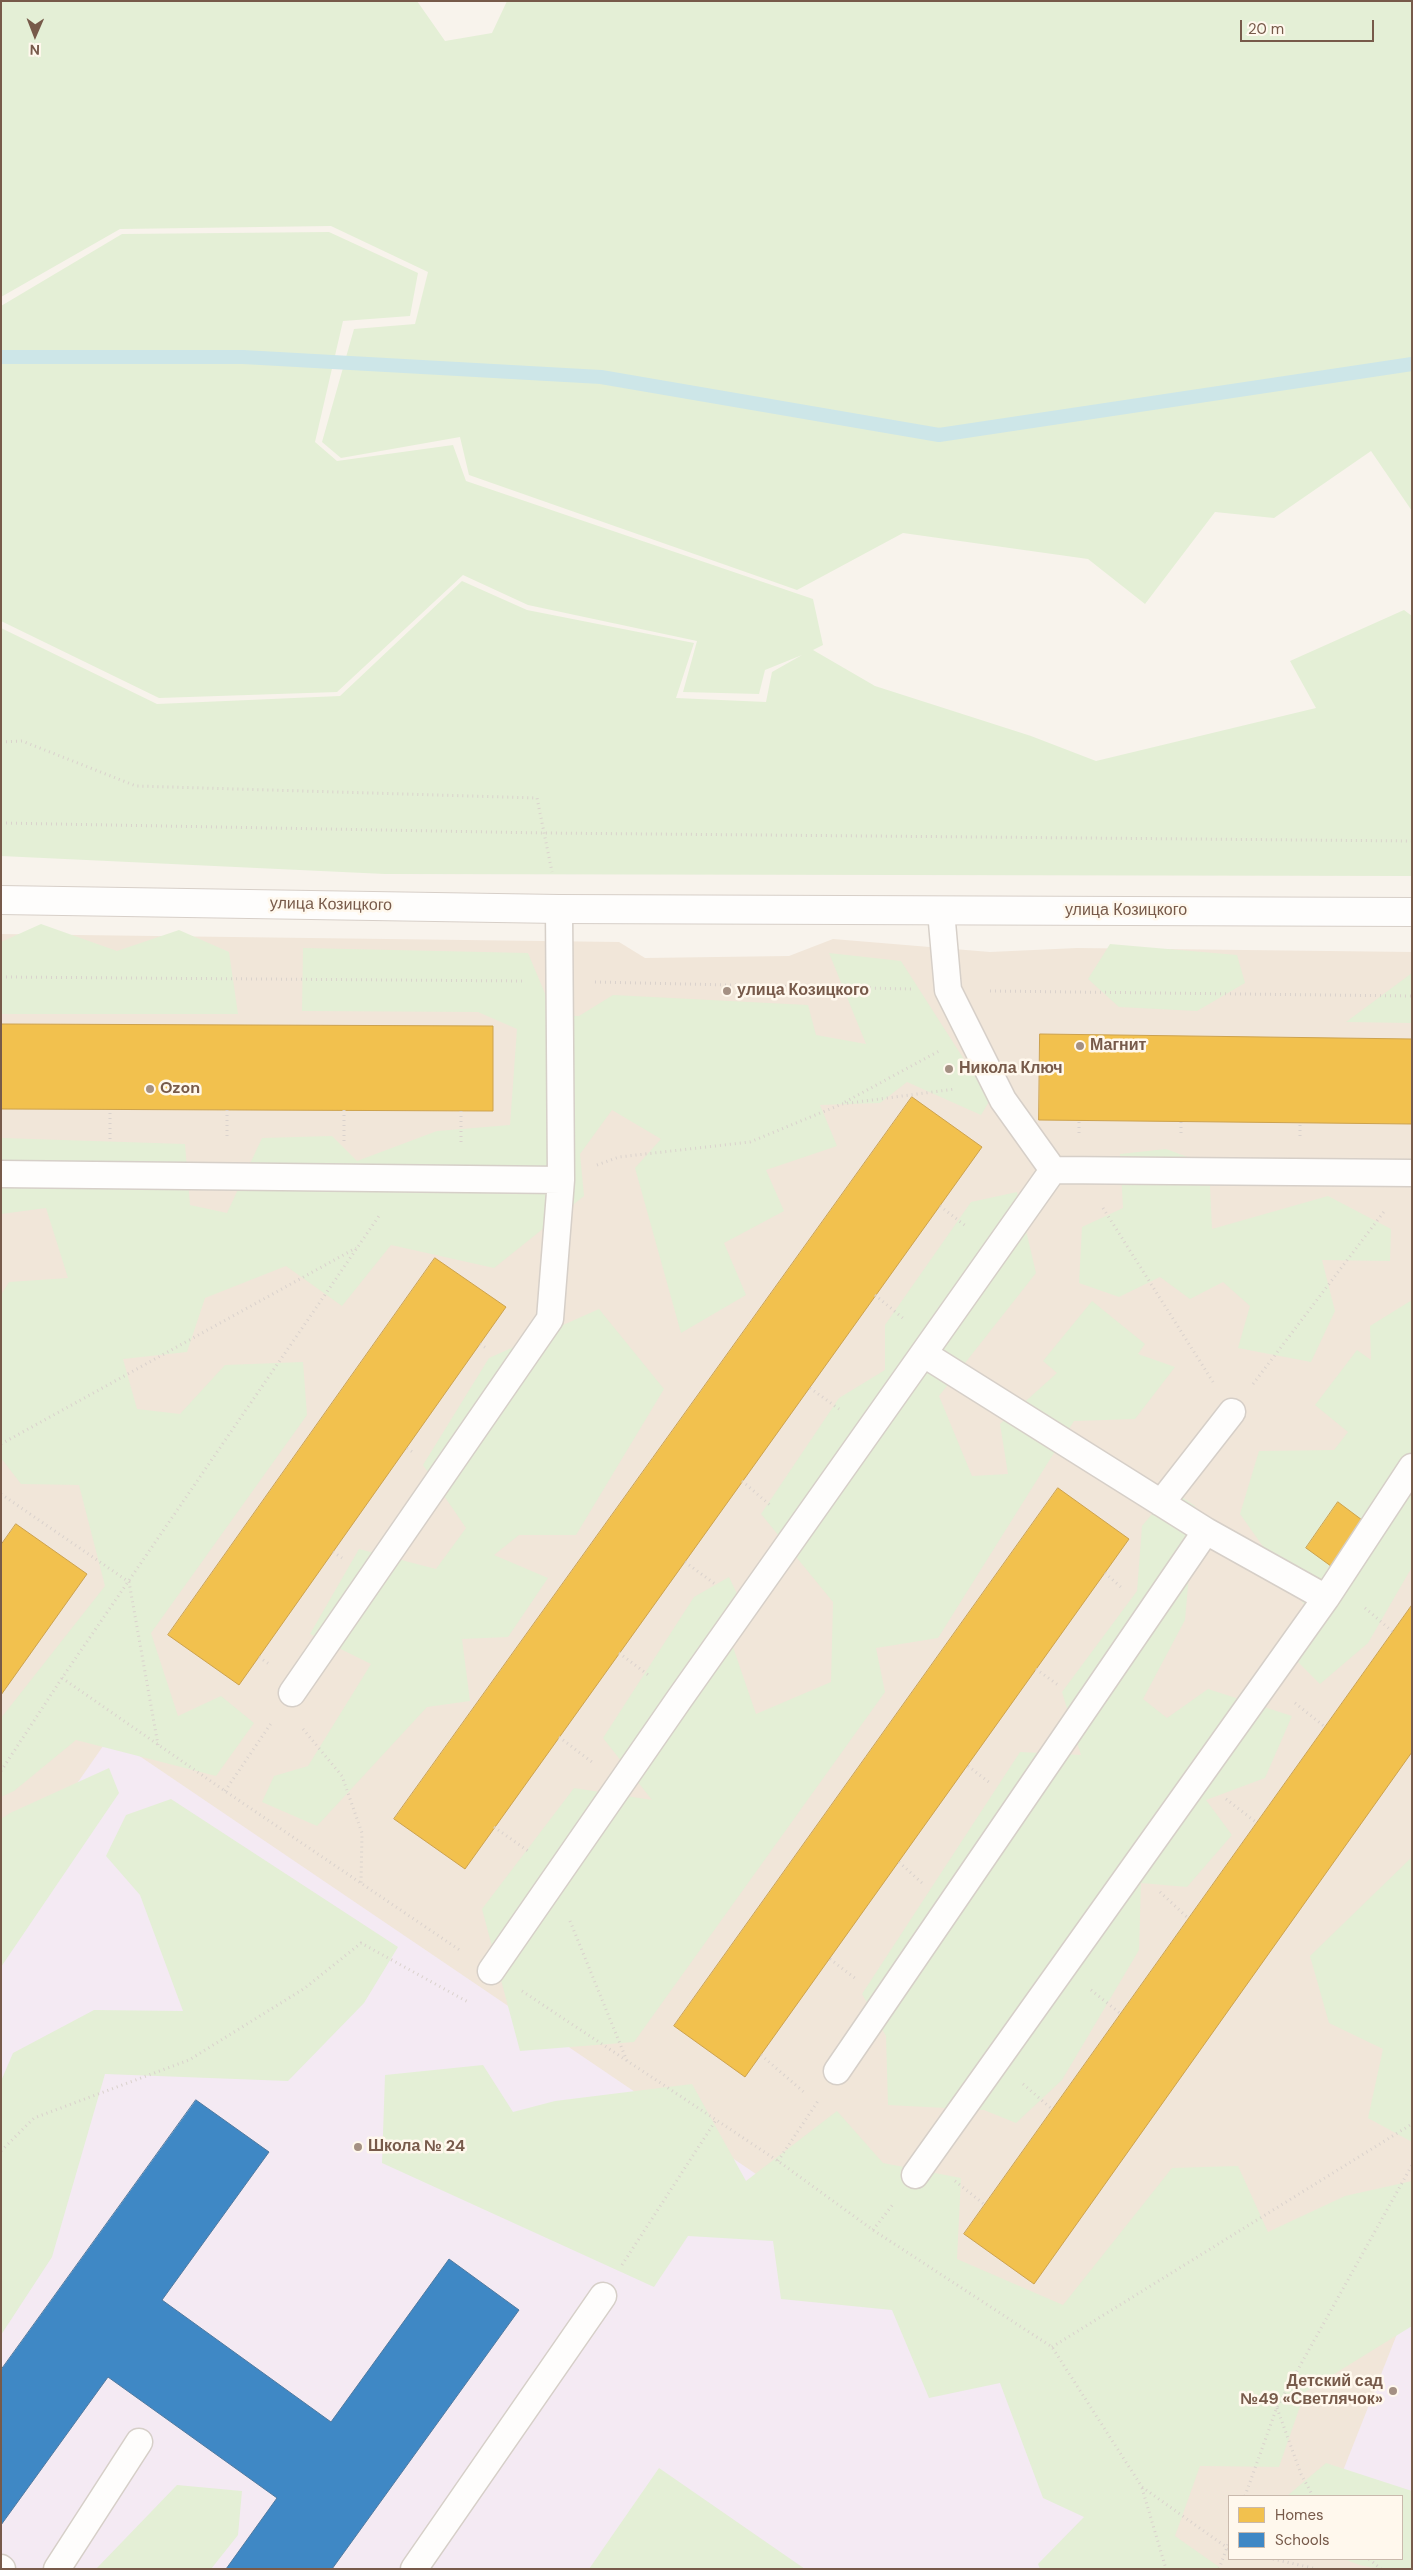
<!DOCTYPE html>
<meta charset="utf-8">
<style>
body{margin:0}
#map{position:relative;width:1413px;height:2570px;overflow:hidden;background:#f8f3ec;font-family:"DM Sans",sans-serif}
canvas{display:block}
.frame{position:absolute;inset:0;border:2px solid #775a4a;pointer-events:none}
.legend{position:absolute;left:1228px;top:2495px;width:175px;height:65px;box-sizing:border-box;background:#fff8ed;border:1px solid #c9b9ac;margin:0;padding:6px 9px;list-style:none;font-size:15px;color:#775a4a}
.legend li{display:flex;align-items:center;gap:10px;height:25px}
.legend b{width:25px;border:1px solid #c9b9ac}
.north{position:absolute;left:10px;top:10px;width:50px;height:50px;-webkit-text-stroke:4px #fff8ed;paint-order:stroke;rotate:181deg;font-size:14px;font-weight:700;line-height:20px;text-align:center;color:#775a4a}
.north::after{content:'';display:block;margin:auto;width:18px;height:22px;background:#775a4a;clip-path:polygon(50% 0,100% 100%,50% 72%,0 100%)}
.scale{position:absolute;left:1240px;top:20px;width:134px;height:22px;box-sizing:border-box;border:2px solid #775a4a;border-top:0;padding-left:6px;font-size:15px;line-height:18px;white-space:nowrap;color:#775a4a;-webkit-text-stroke:4px #fff8ed;paint-order:stroke}
</style>
<div id="map">
<canvas width="1413" height="2570"></canvas>
<div class="frame"></div>
<ul class="legend">
<li><b style="height:14px;background:#f2c14e"></b>Homes</li>
<li><b style="height:14px;background:#3f88c5"></b>Schools</li>
</ul>
<div class="north">N</div>
<div class="scale">20 m</div>
</div>
<script>
const context = document.querySelector('canvas').getContext('2d');
context.lineJoin = 'round';
function paint(path, color) {
  context.fillStyle = color;
  context.fill(path, 'evenodd');
}
function strokePath(path, color, width, dash) {
  context.strokeStyle = color;
  context.lineWidth = width;
  context.lineCap = dash ? 'butt' : 'round';
  context.setLineDash(dash || []);
  context.stroke(path);
}
function drawText(font, color, halo, rows, align = 'center') {
  context.font = font + ' "DM Sans",sans-serif';
  context.lineWidth = 5;
  context.setLineDash([]);
  context.textBaseline = 'middle';
  context.strokeStyle = halo;
  context.fillStyle = color;
  for (const [text, x, y, turn = 0] of rows) {
    context.save();
    context.translate(x, y);
    context.rotate((+turn || 0) * Math.PI / 180);
    context.textAlign = isNaN(turn) ? turn : align;
    if (halo) context.strokeText(text, 0, 0);
    context.fillText(text, 0, 0);
    context.restore();
  }
}
paint(new Path2D(`
 M1,934L619,942L645,958L789,956L833,939L990,952L1077,948L1412,952V2569H1ZM1229,2496H1402V2559H1229Z`), '#f1e6d9');
paint(new Path2D(`
 M110,1736L1020,2353L1144,2569H1V1893Z
 M1412,2296V2513L1402,2496L1337,2486Z`), '#f4eaf3');
paint(new Path2D(`
 M1,1H417L445,41L492,33L507,1H1412V511L1371,451L1274,518L1215,512L1145,604L1088,559L903,533L797,590L469,475L460,437L341,458L322,442L354,329L415,324L428,272L331,226L120,229L1,297Z
 M329,232L418,273L410,316L343,321L315,442L337,461L453,445L466,481L813,599L823,645L813,650L875,686L1031,736L1096,761L1316,708L1290,661L1404,610L1412,616V876L385,874L1,856V628L157,704L340,696L462,581L527,610L694,643L676,698L766,702L772,672L802,655L765,670L759,694L683,692L697,641L528,605L463,575L337,692L159,698L1,621V306L122,234Z
 M41,924L117,951L179,930L229,952L238,1014H1V942Z
 M1110,944L1237,955L1245,983L1197,1011L1119,1007L1088,979Z
 M303,948L528,953L554,1015L579,1016L613,995L808,1005L816,1035L866,1044L829,953L901,961L990,1100L981,1115L907,1082L880,1103L820,1105L837,1146L766,1170L784,1211L724,1243L746,1295L681,1333L635,1168L661,1139L612,1110L580,1154L584,1196L494,1268L391,1245L342,1306L286,1266L205,1298L187,1352L123,1359L137,1409L180,1414L225,1365L303,1362L307,1415L151,1633L178,1716L221,1696L254,1723L216,1776L76,1740L14,1791L1,1797V1718L105,1586L79,1485L21,1484L1,1458V1295L9,1282L68,1278L46,1208L1,1214V1138L185,1144L190,1205L227,1213L262,1138L332,1136L357,1161L437,1131L510,1125L517,1029L478,1012L302,1011Z
 M1412,973V1023L1346,1022Z
 M1166,1149L1209,1165L1212,1229L1328,1196L1391,1229L1390,1261L1322,1260L1335,1311L1311,1362L1238,1348L1250,1306L1223,1282L1190,1299L1160,1277L1119,1297L1079,1283L1082,1227L1123,1208L1120,1154Z
 M1017,1192L1036,1273L939,1396L972,1476L1008,1474L1000,1424L1057,1373L1043,1361L1092,1301L1145,1344L1138,1354L1175,1367L1135,1419L1074,1421L938,1638L876,1648L885,1692L634,2042L520,2051L482,1909L574,1788L652,1800L603,1738L694,1597L729,1577L749,1619L733,1647L756,1714L831,1682L833,1602L761,1514L839,1398L885,1370V1325L971,1202Z
 M1412,1300V1567L1368,1643L1320,1684L1297,1661L1318,1624L1240,1514L1259,1451L1334,1450L1348,1432L1315,1405L1357,1350L1371,1360L1370,1326Z
 M599,1309L664,1389L576,1535H519L494,1555L548,1578L508,1637L462,1639L470,1701L427,1707L317,1826L262,1802L274,1776L308,1766L371,1664L310,1634L359,1549L436,1569L466,1528L423,1465L489,1358Z
 M1172,1490L1195,1506L1185,1620L1143,1699L1167,1718L1208,1689L1292,1716L1265,1778L1206,1800L1232,1835L1187,1887L1141,1883L1139,1950L1062,2080L1016,2123L984,2110L888,2105L886,2036L862,1994L1020,1752L1081,1755L1062,1692L1137,1591L1142,1526Z
 M109,1768L119,1793L1,1967V1819L10,1813Z
 M171,1799L398,1947L364,2003L288,2081L105,2074L52,2257L1,2335V2081L13,2053L94,2010L183,2011L140,1895L106,1856L126,1815Z
 M1412,1857V2142L1368,2118L1383,2049L1329,2023L1310,1956Z
 M483,2065L513,2112L555,2101L692,2084L746,2181L837,2111L883,2163L961,2178L957,2259L1063,2305L1172,2168L1238,2166L1268,2232L1345,2196L1412,2181V2326L1305,2392L1279,2467L1200,2466L1175,2536L1222,2569H1040L1038,2564L1084,2517L1043,2498L1000,2383L929,2398L892,2310L781,2299L773,2241L688,2236L654,2287L382,2163L385,2075Z
 M1326,2463L1412,2491V2569C1389,2569 1365,2570 1345,2559H1402V2496H1287Z
 M659,2468L805,2569H589Z
 M177,2485L242,2491L238,2535L211,2569H96Z`), '#e4efd6');
const homes = new Path2D(`
 M1,1024L493,1026V1111L1,1109Z
 M1040,1034L1412,1039V1124L1039,1120Z
 M912,1097L982,1147L465,1869L394,1819Z
 M435,1258L506,1307L239,1685L168,1635Z
 M1058,1488L1129,1539L745,2077L674,2026Z
 M1338,1502L1366,1523L1335,1569L1306,1548Z
 M16,1524L87,1574L1,1695V1545Z
 M1412,1605V1752L1034,2284L964,2234Z`);
paint(homes, '#f2c14e');
strokePath(homes, '#cda24d', 1);
const schools = new Path2D(`
 M196,2100L269,2152L162,2300L331,2422L449,2259L519,2310L332,2569H226L277,2498L108,2377L1,2525V2370Z`);
paint(schools, '#3f88c5');
strokePath(schools, '#507aa0', 1);
strokePath(new Path2D(`
 M1,357H243L601,377L939,435L1412,364`), '#cde6e8', 14);
const lane = new Path2D(`
 M941,911L948,990L1003,1100L1053,1170L1412,1173
 M1,1174L561,1180L559,909
 M924,1354L1206,1531
 M1161,1503L1232,1412
 M292,1693L550,1319L561,1180
 M491,1971L680,1698L1053,1170
 M837,2071L1206,1531L1326,1598
 M915,2175L1326,1598L1412,1467
 M1,2568L2,2569
 M57,2569L139,2442
 M414,2569L603,2296`);
const secondary = new Path2D(`
 M1,900L559,909L1412,912`);
strokePath(lane, '#d6cfc8', 29);
strokePath(secondary, '#d7cfc8', 30);
strokePath(new Path2D(`
 M1,742L22,741L136,786L537,798L552,872
 M1,823L544,833L1412,841
 M1,977L524,981
 M595,982L911,989
 M990,991L1412,996
 M845,1102L939,1051
 M227,1110V1139
 M344,1110V1142
 M461,1111V1143
 M1181,1122V1135
 M1079,1133V1121
 M1300,1136V1123
 M110,1139V1109
 M597,1165L619,1157L750,1142L842,1104L955,1089
 M940,1206L967,1227
 M1103,1208L1213,1382
 M875,1295L904,1319
 M480,1344L486,1348
 M1253,1384L1386,1209
 M810,1388L839,1409
 M1,1444L356,1248
 M407,1448L414,1453
 M742,1481L770,1505
 M1,1494L129,1582L158,1745
 M333,1552L342,1558
 M685,1562L715,1584
 M1105,1573L1123,1589
 M1365,1608L1393,1632
 M619,1653L651,1677
 M259,1657L269,1664
 M1036,1669L1058,1685
 M62,1678L225,1791L461,1951
 M1295,1703L1325,1727
 M303,1729L342,1776L362,1833L361,1883
 M559,1737L592,1762
 M968,1766L990,1783
 M1,1771L62,1678L379,1216
 M225,1791L272,1722
 M1226,1799L1257,1823
 M494,1827L528,1851
 M899,1862L922,1883
 M1160,1892L1189,1919
 M570,1921L627,2061
 M830,1959L856,1979
 M1091,1990L1121,2014
 M522,1991L778,2161L873,2230L1052,2347L1142,2487L1229,2549
 M761,2055L806,2094
 M1023,2084L1053,2110
 M1,2151L34,2118L189,2060L305,1988L361,1943L468,2002L470,2001
 M778,2161L818,2101
 M955,2181L985,2205
 M873,2230L894,2203
 M622,2265L716,2120
 M1052,2347L1412,2124
 M1277,2408L1301,2474L1313,2496
 M1142,2488L1166,2569
 M1245,2496L1277,2407L1412,2165
 M1273,2559L1317,2569
 M1369,2559L1381,2569
 M1219,2569L1229,2542`), '#dad2cd', 3, [1, 4]);
strokePath(lane, '#fefdfc', 26);
strokePath(secondary, '#fefdfc', 28);
for (const [x, y, r, color] of [
 [727,991,5,"#a49083"],
 [1080,1046,5,"#a49083"],
 [949,1069,5,"#a49083"],
 [150,1089,5,"#a49083"],
 [358,2147,5,"#a49083"],
 [1393,2391,5,"#a49083"]
]) {
  const dot = new Path2D();
  dot.arc(x, y, r, 0, 2 * Math.PI);
  context.fillStyle = color;
  context.fill(dot);
  strokePath(dot, '#fff8ed', 2);
}
drawText('16px', '#775a4a', '#fff8ed', [
 ["улица Козицкого",331,905,1],
 ["улица Козицкого",1126,911]
]);
drawText('bold 16px', '#775a4a', '#fff8ed', [
 ["улица Козицкого",737,991],
 ["Магнит",1090,1046],
 ["Никола Ключ",959,1069],
 ["Ozon",160,1089],
 ["Школа № 24",368,2147],
 ["Детский сад",1383,2382,"right"],
 ["№49 «Светлячок»",1383,2400,"right"]
], 'left');
</script>
